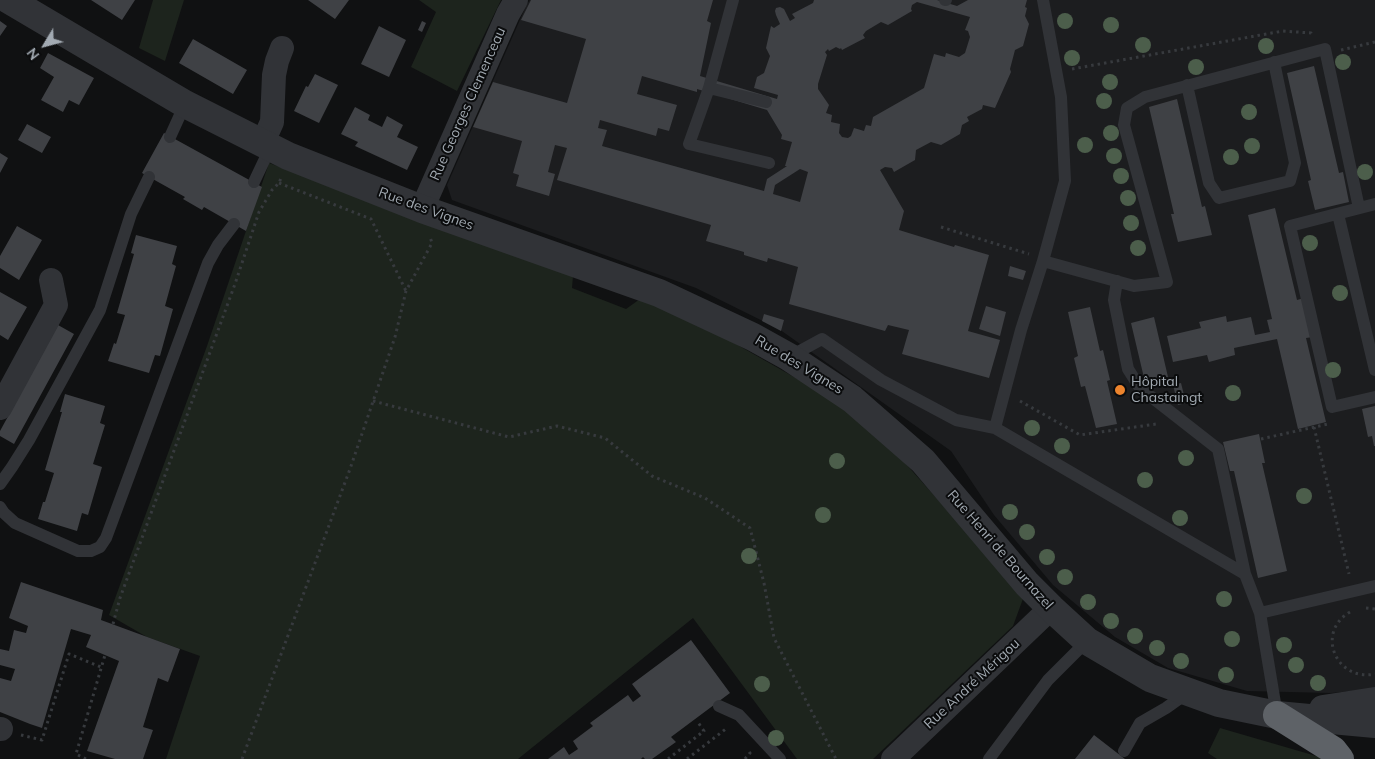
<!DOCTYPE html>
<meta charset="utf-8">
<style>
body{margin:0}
#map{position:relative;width:1375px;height:759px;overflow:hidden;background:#101112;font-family:Mulish,sans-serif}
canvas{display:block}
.north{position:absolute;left:20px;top:20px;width:50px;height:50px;-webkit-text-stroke:4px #0b0c0d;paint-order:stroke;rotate:233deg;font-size:14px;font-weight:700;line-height:20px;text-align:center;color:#a2aab2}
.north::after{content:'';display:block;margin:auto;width:18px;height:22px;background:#a2aab2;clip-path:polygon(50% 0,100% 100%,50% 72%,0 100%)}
</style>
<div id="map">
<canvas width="1375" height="759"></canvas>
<div class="north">N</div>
</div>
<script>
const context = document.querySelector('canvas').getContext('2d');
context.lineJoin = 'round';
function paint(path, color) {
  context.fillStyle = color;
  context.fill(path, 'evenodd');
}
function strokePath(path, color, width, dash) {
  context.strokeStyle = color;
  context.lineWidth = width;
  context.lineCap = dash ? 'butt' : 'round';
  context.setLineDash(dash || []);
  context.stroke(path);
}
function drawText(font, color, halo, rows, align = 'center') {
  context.font = font + ' Mulish,sans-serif';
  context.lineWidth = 4;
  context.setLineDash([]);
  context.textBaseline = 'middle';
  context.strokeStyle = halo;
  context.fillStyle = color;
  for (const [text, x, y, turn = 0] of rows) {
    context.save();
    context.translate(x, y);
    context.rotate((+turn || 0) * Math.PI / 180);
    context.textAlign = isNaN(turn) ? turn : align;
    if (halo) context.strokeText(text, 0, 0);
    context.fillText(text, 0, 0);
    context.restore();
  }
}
paint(new Path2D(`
 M530,0H1375V689L1331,693L1247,691L1168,668L1115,637L1053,585L994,515L951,451L779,329L696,288L452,200L447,185L527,4Z`), '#1c1d1f');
paint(new Path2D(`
 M153,0H184L165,61L139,48Z
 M419,0H501L457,91L411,67L436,12Z
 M269,163L573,276L572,288L626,309L640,299L690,318L838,402L880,435L1024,596L1013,626L873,759H797L693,618L518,759H166L200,656L147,637L109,615L207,346Z
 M1220,728L1323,758L1324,759H1217L1208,753Z`), '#1d241d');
paint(new Path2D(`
 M91,0H135L122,20Z
 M308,0H349L335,19Z
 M531,0H713L707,21L711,23L700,76L777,99L778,95L754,88L757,77L764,73L770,56L766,48L771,26L774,28L780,24L776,15L775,11L776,8L780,7L784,9L790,21L795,18L792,14L813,3L814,0H937L957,6L968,0H1027L1025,7L1027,8L1025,16L1029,24L1023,46L1015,50L1010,69L1011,72L995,108L983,105L982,109L967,117L969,121L962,125L960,134L941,145L931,142L916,150L915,160L894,172L892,168L885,167L880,170L904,211L899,230L954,247L955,245L989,255L968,331L1000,340L989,378L902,354L909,330L888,325L885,331L789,304L798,267L768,258L767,262L744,255V252L706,241L711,225L557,180L567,148L555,145L548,172L555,174L549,196L516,186L519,175L513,173L522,141L473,127L493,82L567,103L586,39L521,20ZM917,2L970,17L965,30L968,31L970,37L965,53L959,57L946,53L945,57L934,54L924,88L873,117L871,126L866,125L864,131L854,128L851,136L848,138L842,137L839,133L840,124L831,122L832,115L826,113L829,105L818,89V84L827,55L825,52L828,49L829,51L836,47L840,49L841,48L842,50L865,38L863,35L866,31L881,22L888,25L912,11L911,9L912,5ZM642,76L697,92V89L767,110L782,135L781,139L792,142L785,166H787L767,179L764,191L602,146L607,130L598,128L600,120L656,136L658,128L669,131L677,105L637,94ZM800,169L808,172L800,202L773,194L775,185Z
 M0,21L7,26L0,36Z
 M422,21L426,23L422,32L418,30Z
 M379,26L406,40L389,77L361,64Z
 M193,39L247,70L233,94L179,63Z
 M48,53L94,78L79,105L69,100L63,112L41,100L54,77L40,68Z
 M1314,66L1339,173L1343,172L1349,202L1315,210L1308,181L1311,180L1287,73Z
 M315,74L338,85L319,123L294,111L306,86L308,87Z
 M1177,99L1202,207L1205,206L1212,235L1178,242L1171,214H1174L1149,107Z
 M355,107L370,115L368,120L382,127L387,116L403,125L397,137L418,147L407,170L355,146L358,142L341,134Z
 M27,124L51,137L42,153L18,140Z
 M164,133L262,187L246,231L204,207L202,210L183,199L185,197L142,173Z
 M0,153L8,158L0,173Z
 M1275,208L1297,300L1304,298L1313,337L1306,338L1326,422L1298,429L1277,339L1234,348L1235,355L1209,362L1207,355L1173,362L1167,336L1201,328L1199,322L1226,316L1227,322L1251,317L1255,335L1270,332L1267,320L1272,319L1248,215Z
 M17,226L42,240L19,280L0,268V256Z
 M136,235L177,246L172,264L176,266L165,306L173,309L160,356L155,355L149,373L108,361L114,343L116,344L125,315L117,313L134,254L131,253Z
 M1010,266L1026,271L1023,280L1008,276Z
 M0,292L27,307L8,340L0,335Z
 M986,306L1006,312L1000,336L979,329Z
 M1090,307L1100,351L1103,350L1110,380L1107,381L1117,424L1096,428L1085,386L1081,387L1074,358L1078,356L1068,312Z
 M764,314L784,320L781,331L762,321Z
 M1154,317L1168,377L1145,382L1131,323Z
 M58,325L74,334L14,444L0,436V431Z
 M1181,383L1186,403L1178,405L1173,385Z
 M65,394L105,406L100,423L105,425L93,464L102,467L88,515L82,513L77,531L38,519L43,502H45L54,473L45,470L62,412H60Z
 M1375,406V446H1374L1372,436L1368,437L1362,409Z
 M1259,434L1265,463H1262L1287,571L1258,578L1234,471H1230L1223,442Z
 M21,582L103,610L101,620L180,649L168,682L158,678L143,727L153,730L143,759H115L87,751L119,661L86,647L91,635L71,629L42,728L30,724L0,712V678L11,681L15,669L0,665V649L9,651L14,630L26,633L28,626L9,618Z
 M691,640L730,693L671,737L676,742L652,759H645L643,757L641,759H548L564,747L569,755L578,749L573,741L593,726L590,723L628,695L633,702L641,696L632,684Z
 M1094,735L1125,759H1075Z`), '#3f4145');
strokePath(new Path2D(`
 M1341,50L1375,42
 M1072,69L1283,31L1311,33L1312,36
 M279,183L371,219L406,291
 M941,227L1029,254
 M373,401L509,437L557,426L605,438L652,476L705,498L750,528L764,583L774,638L836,759
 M1020,401L1080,435L1156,424
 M1314,427L1349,574
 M1261,439L1328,424
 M1366,608L1375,609
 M1350,612C1315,632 1336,682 1375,674
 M113,624L120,598L235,284L259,212L272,190L279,183L281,178
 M21,735L42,740L69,654L101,667
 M86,759L76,754L105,655
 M242,759L350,469L395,337L406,291L432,243L430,237
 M668,759L704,731L697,721
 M687,759L727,728
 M745,759L750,753L749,752`), '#373a3e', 3, [2.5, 4]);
strokePath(new Path2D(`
 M733,0L709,88L766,102
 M945,0H946
 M1187,85L1209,183L1219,198L1290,181L1295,163L1274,62
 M709,88L689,144L769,163
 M170,137L185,104
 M254,182L271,146
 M1375,204L1290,226L1332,407L1375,397
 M1338,214L1375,370
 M1043,261L1134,286L1167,282L1124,125L1127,108L1145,97L1325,49L1359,208
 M1117,281L1114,300L1128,369L1140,388L1218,449L1245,574L1260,613L1277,715
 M789,357L822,339L881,380L956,420L995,428L1245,574
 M995,428L1021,330L1043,261L1065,181L1061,97L1043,0
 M0,484L12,467L29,440L100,310L131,214L149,177
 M0,507L4,513L15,523L78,551H91L100,547L106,538L208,263L218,245L234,224
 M1260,613L1375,586
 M719,706L739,715L780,759
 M1124,751L1140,723L1166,708L1187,693
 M989,759L1048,680L1087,641`), '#313337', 12);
strokePath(new Path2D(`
 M263,142L272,122L274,75L277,61L282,48
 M422,209L508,14L516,0
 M0,408L56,305L51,280
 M0,729H1
 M893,759L1051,608`), '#313337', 24);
strokePath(new Path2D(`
 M9,0L185,104L288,156L422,209L659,293L753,337L789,357L852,399L923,461L1027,584L1051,608L1087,641L1150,678L1219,703L1277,715L1375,724
 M1323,709L1375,701`), '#313337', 28);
strokePath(new Path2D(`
 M1277,715L1333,750L1340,759`), '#5e6267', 28);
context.fillStyle = '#4c5e4b';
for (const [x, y] of [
 [1065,21],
 [1111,25],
 [1143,45],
 [1266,46],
 [1072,58],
 [1343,62],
 [1196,67],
 [1110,82],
 [1104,101],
 [1249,112],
 [1111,133],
 [1085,145],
 [1252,146],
 [1114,156],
 [1231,157],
 [1365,172],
 [1121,176],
 [1128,198],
 [1131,223],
 [1310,243],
 [1138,248],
 [1340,293],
 [1333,370],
 [1233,393],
 [1032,428],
 [1062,446],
 [1186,458],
 [837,461],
 [1145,480],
 [1304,496],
 [1010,512],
 [823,515],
 [1180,518],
 [1027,532],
 [749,556],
 [1047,557],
 [1065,577],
 [1224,599],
 [1088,602],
 [1111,621],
 [1135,636],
 [1232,639],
 [1284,645],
 [1157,648],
 [1181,661],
 [1296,665],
 [1226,675],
 [1318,683],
 [762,684],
 [776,738]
]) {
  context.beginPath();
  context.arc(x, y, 8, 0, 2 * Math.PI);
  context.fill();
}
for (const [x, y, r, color] of [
 [1120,390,6,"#ed842d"]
]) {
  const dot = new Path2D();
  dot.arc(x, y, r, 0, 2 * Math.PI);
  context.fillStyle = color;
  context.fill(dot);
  strokePath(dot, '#0b0c0d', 2);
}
drawText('14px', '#a2aab2', '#0b0c0d', [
 ["Rue Georges Clemenceau",468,104,-66],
 ["Rue des Vignes",426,209,20],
 ["Rue des Vignes",799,365,31],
 ["Rue Henri de Bournazel",1000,550,49],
 ["Rue André Mérigou",972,684,-43]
]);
drawText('14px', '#a2aab2', '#0b0c0d', [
 ["Hôpital",1131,382],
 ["Chastaingt",1131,398]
], 'left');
</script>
